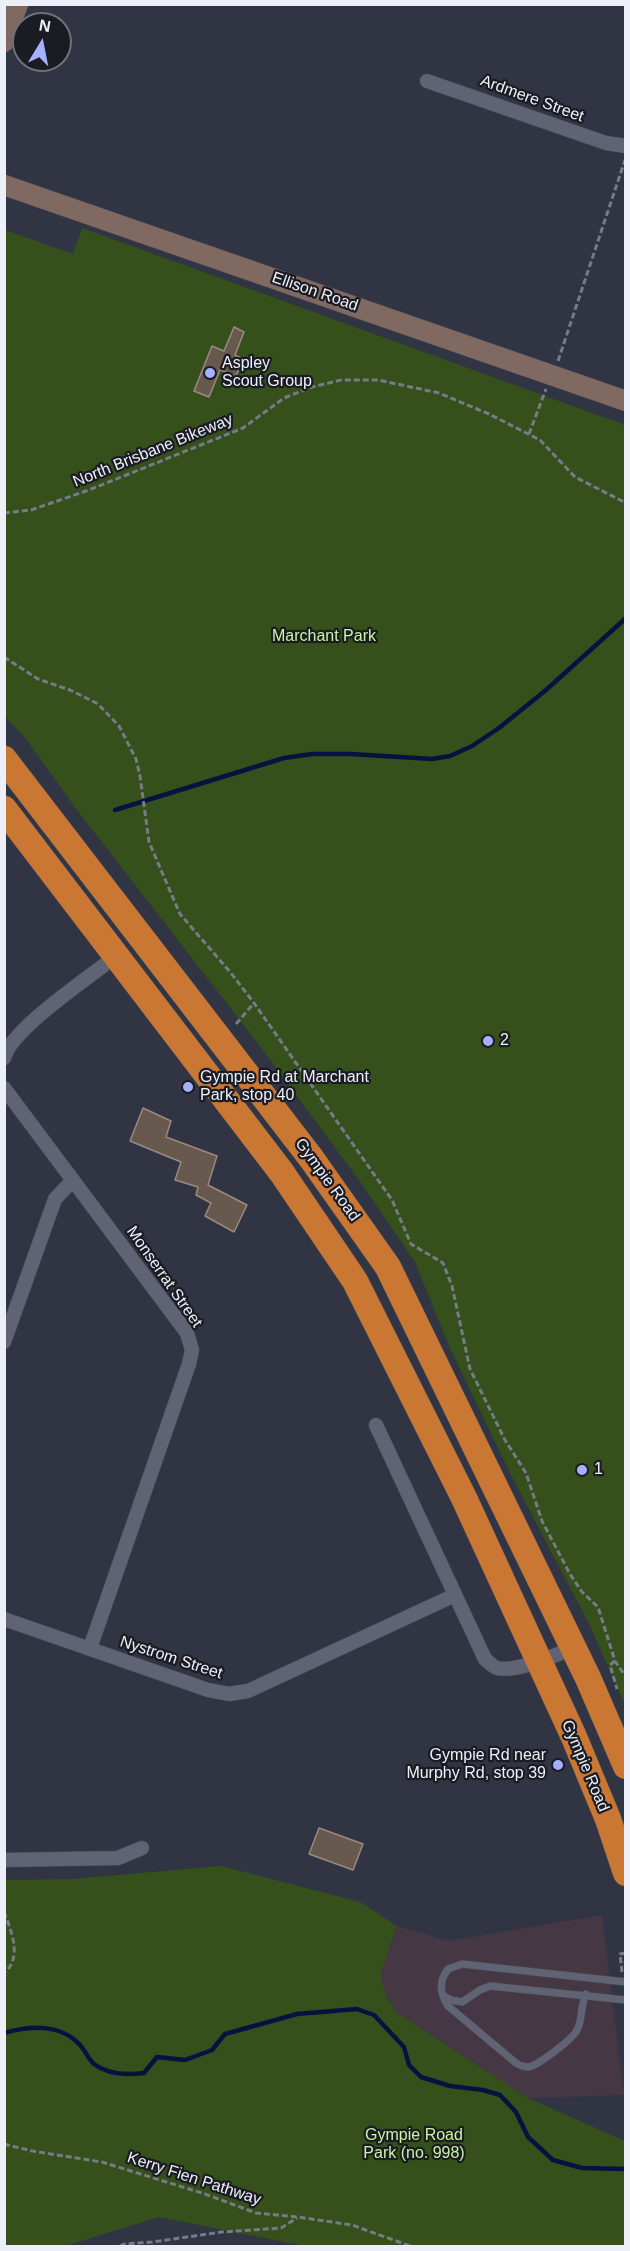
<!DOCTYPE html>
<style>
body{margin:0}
#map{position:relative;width:630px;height:2251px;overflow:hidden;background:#313443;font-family:Arial,sans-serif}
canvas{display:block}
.frame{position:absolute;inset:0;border:6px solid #eef0f9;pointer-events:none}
.north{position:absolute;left:12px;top:12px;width:60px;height:60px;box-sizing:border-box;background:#1b1c23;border:2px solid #6f7179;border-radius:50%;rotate:10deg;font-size:16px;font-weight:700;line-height:24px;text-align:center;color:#eef0f9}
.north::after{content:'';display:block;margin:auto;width:21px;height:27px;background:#a6b1fc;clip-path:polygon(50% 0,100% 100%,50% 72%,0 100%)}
</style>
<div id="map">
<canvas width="630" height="2251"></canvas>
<div class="frame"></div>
<div class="north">N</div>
</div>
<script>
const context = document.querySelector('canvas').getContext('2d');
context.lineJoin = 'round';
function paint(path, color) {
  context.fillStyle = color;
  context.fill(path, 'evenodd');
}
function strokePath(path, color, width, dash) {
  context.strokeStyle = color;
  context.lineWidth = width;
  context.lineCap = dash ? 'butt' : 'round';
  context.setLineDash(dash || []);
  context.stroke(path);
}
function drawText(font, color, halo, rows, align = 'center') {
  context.font = font + ' Arial,sans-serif';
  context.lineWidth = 4.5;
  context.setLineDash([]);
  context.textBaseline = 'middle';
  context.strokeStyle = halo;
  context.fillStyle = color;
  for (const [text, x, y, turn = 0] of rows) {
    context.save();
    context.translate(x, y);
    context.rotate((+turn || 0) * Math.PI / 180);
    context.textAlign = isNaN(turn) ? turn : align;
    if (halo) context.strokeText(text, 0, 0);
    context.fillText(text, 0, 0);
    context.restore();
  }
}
paint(new Path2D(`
 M602,1915L624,2095L528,2098L396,2012L386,1995L380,1975L387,1949H390L397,1926L449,1941Z`), '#463744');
paint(new Path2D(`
 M82,228L625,425V1705L589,1624L510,1473L448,1344L415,1262L361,1183L260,1046L77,810L26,739L5,716V230L73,254Z
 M221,1866L360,1902L397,1926L380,1975L386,1995L396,2012L528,2098L625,2141V2246H305L159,2217L65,2246H5V1880L72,1879Z`), '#36501b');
strokePath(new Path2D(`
 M115,810L284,758L312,754H351L432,759L450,756L472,746L499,728L546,690L626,618
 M4,2033C30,2026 60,2023 80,2045C85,2050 88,2059 94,2064C108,2075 128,2075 144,2073L157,2057L185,2060L212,2050L225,2034L297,2014L357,2009L374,2015L404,2047L409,2065L421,2077L450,2086L483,2090L500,2095L516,2112L528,2137L553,2160L582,2168L626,2169`), '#051340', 4.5);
const building = new Path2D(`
 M234,327L244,332L235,355L243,359L236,376L220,370L209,397L194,391L212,346L224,351Z
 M143,1108L171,1121L166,1137L217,1156L208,1185L247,1205L234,1232L205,1216L211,1203L196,1195L198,1187L175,1180L181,1162L130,1141Z
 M319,1828L363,1844L353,1870L309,1854Z`);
paint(building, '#68594f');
strokePath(building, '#9a8a7f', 1.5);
const lane = new Path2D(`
 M586,1994C580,2006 583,2019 577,2030C573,2039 538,2065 529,2067C524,2067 520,2066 516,2063L448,2006C440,1994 438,1982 448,1969L462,1964L626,1982
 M444,1996L451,2000L462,2002L480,1990L490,1986L626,2000`);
const street = new Path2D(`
 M427,81L606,143L626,146
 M4,1058C11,1029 91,976 116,956
 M4,1088L187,1333L192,1350L189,1364L90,1648
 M4,1342L55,1199L73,1180
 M376,1425L485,1659C489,1662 493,1667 497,1668C516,1673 556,1655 573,1648
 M4,1619L208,1690L229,1694L248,1691L455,1595
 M4,1860L118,1858L142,1848`);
const secondary = new Path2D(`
 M4,42L18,4
 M4,185L626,401`);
const highway = new Path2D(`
 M4,759L311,1158L388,1267L588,1678L626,1766
 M4,809L282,1173L355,1281L464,1498L574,1737L608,1819L626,1873`);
strokePath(lane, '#4c4f5b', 8);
strokePath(street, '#4c4f5b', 15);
strokePath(secondary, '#4c4f5b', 21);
strokePath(highway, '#4c4f5b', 27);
strokePath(new Path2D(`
 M558,361L625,160
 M529,434L546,389
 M4,513L31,510L89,490L243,428L284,398L312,387L341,380H378L439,393L489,414L540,440L575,477L626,503
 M4,657L38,679L70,690L98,704L119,726L136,759L140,776L149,842L180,914L231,973L254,1003L392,1200L411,1244L443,1263L452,1286L470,1369L505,1440L526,1473L542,1521L570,1574L582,1592L598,1607L615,1661L626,1677
 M236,1024L254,1003
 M615,1661L610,1665L617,1689
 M4,1912C11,1930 23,1958 4,1973
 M622,1972L620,1954L626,1953
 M4,2144L32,2151L102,2162L205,2194L256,2213L298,2217L352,2225L410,2246
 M120,2246L125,2244L152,2242L222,2232L281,2228L297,2218`), '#777a87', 3, [6, 3]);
strokePath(lane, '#5f6373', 7);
strokePath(street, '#5f6373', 14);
strokePath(secondary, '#7f6960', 20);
strokePath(highway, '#c97732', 26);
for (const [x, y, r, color] of [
 [210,373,6,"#a6b1fc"],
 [488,1041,6,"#a6b1fc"],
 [188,1087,6,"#a6b1fc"],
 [582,1470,6,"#a6b1fc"],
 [558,1765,6,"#a6b1fc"]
]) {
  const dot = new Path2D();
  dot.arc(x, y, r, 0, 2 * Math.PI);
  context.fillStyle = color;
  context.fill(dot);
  strokePath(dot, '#1b1c23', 2);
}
drawText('16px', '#eef0f9', '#1b1c23', [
 ["Ardmere Street",532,99,20],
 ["Ellison Road",315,292,19],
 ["North Brisbane Bikeway",153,451,-22],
 ["Gympie Road",327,1180,54],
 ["Monserrat Street",164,1277,55],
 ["Nystrom Street",171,1658,18],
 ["Gympie Road",585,1766,67],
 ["Kerry Fien Pathway",194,2179,18]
]);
drawText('16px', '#eef0f9', '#1b1c23', [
 ["Aspley",222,364],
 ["Scout Group",222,382],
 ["2",500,1041],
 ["Gympie Rd at Marchant",200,1078],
 ["Park, stop 40",200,1096],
 ["1",594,1470],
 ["Gympie Rd near",546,1756,"right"],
 ["Murphy Rd, stop 39",546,1774,"right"]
], 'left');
drawText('16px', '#c8f5a2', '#1b1c23', [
 ["Marchant Park",324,637],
 ["Gympie Road",414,2136],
 ["Park (no. 998)",414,2154]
]);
</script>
